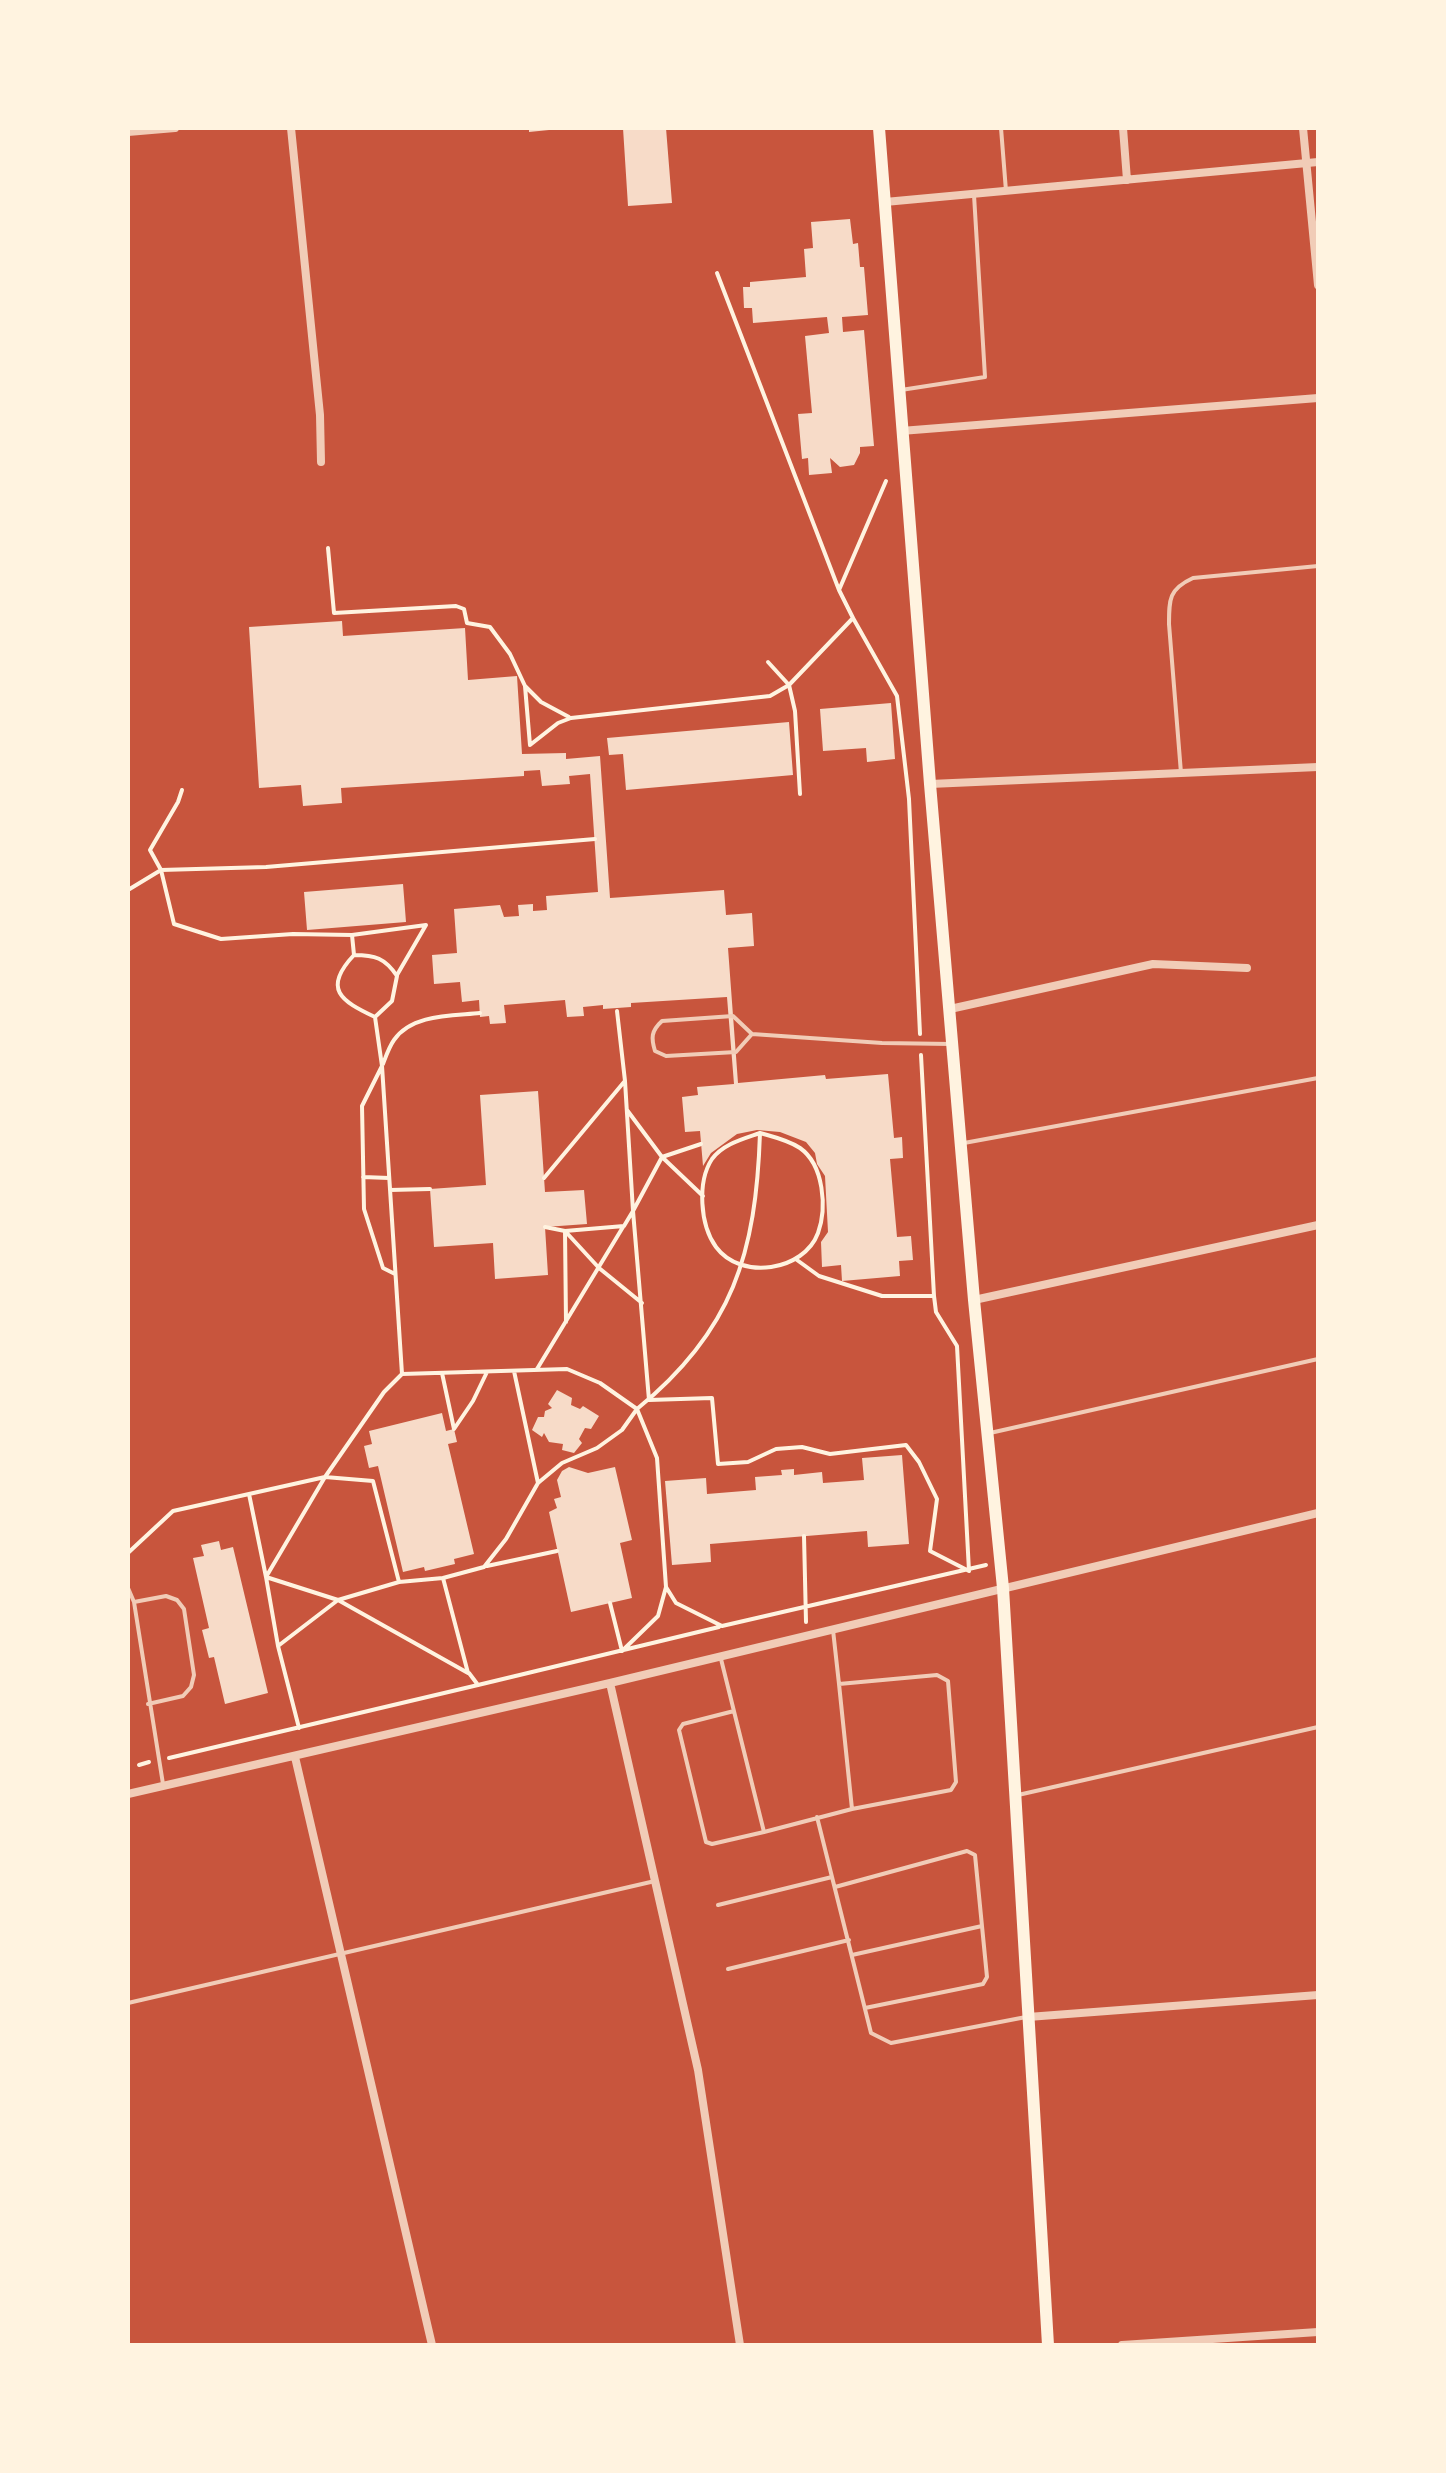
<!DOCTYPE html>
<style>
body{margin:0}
#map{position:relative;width:1446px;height:2473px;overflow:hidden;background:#c8553d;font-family:"Archivo Narrow",sans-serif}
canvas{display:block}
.frame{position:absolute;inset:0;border:130px solid #fff3e0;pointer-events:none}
</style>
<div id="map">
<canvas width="1446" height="2473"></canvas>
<div class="frame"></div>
</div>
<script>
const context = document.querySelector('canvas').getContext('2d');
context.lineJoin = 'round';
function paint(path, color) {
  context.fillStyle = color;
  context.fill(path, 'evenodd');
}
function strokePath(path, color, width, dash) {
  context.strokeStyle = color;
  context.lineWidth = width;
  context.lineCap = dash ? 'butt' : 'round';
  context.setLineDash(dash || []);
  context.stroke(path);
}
paint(new Path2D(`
 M529,128H549V130L529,132Z
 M623,128H666L672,203L628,206Z
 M850,219L853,244L858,243L860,267H864L868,315L842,317L843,332L864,330L874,446L860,447V453L854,465L840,467L830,458L832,473L809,475L808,458L802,459L798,414L812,413L805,336L829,333L827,317L753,323L752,308H744L743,287H750V282L806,277L804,249L813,248L811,222Z
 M342,621L343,636L465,628L468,680L517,676L522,754L566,753V759L600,756L610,898L724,890L726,915L752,913L754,946L728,948L738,1083L825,1075L826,1079L888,1074L894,1138L902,1137L903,1158L890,1159L897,1237L911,1236L913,1260L899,1261L900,1276L842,1281L841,1265L822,1267L821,1242L828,1232L825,1176L817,1164L815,1153L806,1142L780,1132L757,1130L737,1134L711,1153L703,1166L700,1131L685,1132L682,1097L698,1095L697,1087L734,1084L727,997L631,1003V1007L603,1009V1005L583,1007L584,1016L567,1017L565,1000L504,1005L506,1023L490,1024L489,1016L480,1017L479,1000L462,1002L460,982L434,984L432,955L457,953L454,909L500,905L504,917L519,916L518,905L533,904V911L547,910L546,896L598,892L590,774L569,776L570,784L542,786L540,770L524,771V776L341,788L342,803L303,806L301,785L259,788L249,627Z
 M891,703L895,759L867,762L866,748L823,751L820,709Z
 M789,722L793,775L626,790L623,754L609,755L607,738Z
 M403,884L406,922L307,930L304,892Z
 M538,1091L545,1192L584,1190L587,1224L545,1227L548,1275L495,1279L493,1243L434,1247L430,1189L486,1185L480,1095Z
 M557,1390L572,1398L571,1405L580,1409L583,1406L599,1416L591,1429L585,1428L579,1439L582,1443L574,1453L562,1450L563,1444L549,1442L544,1433L542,1437L532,1430L538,1417H544L545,1411L552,1408L548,1404Z
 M442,1413L446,1431L454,1429L457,1442L448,1444L474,1554L454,1559L455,1564L425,1571L424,1567L403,1572L378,1466L369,1468L364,1446L372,1444L369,1431Z
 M902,1455L909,1544L868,1547L867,1531L710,1544L711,1562L672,1565L665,1481L706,1478L707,1494L756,1490L755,1477L782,1475L781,1470L794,1469V1475L822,1472L823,1483L864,1480L862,1458Z
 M569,1467L588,1473L615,1467L632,1540L620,1543L632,1598L571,1612L549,1512L557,1508L554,1499L561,1497L557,1480L562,1471Z
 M219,1541L221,1550L233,1547L268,1693L225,1704L214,1657L209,1658L202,1630L209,1628L193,1558L204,1556L201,1545Z`), '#f7dbc8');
strokePath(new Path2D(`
 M717,273L839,590
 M328,548L334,613L456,606L464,609L467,623L490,627L510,654L525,686L530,745L558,723L571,718L770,696L789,685L853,618L897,696L909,799L920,1034
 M853,618L839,590L886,481
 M768,662L789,685L795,711L800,794
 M525,686L541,702L569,717
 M182,790L178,802L150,850L161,870L174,924L221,939L293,934L352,935L354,955
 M128,890L161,870L266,867L595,839
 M352,935L426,925L397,975
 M375,1017L392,1001L397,976C385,958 375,955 354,955C322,989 341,1001 375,1017L382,1066
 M921,1055L934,1296
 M383,1064C386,1056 389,1047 394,1040C412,1014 452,1016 480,1013
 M627,1110L662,1157L633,1211L649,1400L712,1398L718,1464L748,1462L776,1449L802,1447L830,1454L906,1445L919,1462L937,1499L930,1551L969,1571L957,1346L936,1312L934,1296H882L819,1276L797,1260
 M760,1133C756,1253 733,1331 637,1409L657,1458L666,1587L676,1603L722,1626L986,1565
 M760,1133C774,1137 788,1140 800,1148C824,1165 827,1208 818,1233C804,1271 741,1281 716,1247C700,1225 697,1182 712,1159C723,1144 743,1139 760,1133Z
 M701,1144L662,1157L703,1196
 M363,1177L389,1178
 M544,1178L624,1082
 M390,1190L430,1189
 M545,1227L565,1231L624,1226L633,1211L625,1081L617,1011
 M566,1322L565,1231L599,1268L642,1303
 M537,1369L623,1227
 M514,1371L538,1483
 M442,1373L454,1429
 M454,1429L473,1401L487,1372
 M249,1494L266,1577L325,1477L373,1481L399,1582L338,1600L278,1646L266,1577L338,1600L468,1673L443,1578L484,1567L506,1539L538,1483L562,1463L597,1448L622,1430L637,1409L600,1383L567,1369L402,1374L382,1066L362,1106L364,1209L383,1268L395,1274
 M804,1536L806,1622
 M129,1552L173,1511L325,1477L384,1392L402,1374
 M487,1566L557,1551
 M399,1582L443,1578
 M610,1603L622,1651L658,1616L666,1587
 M278,1646L299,1728
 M469,1673L478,1685L719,1627
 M169,1758L478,1685
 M139,1765L149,1762`), '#fff3e0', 4);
strokePath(new Path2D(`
 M1001,128L1006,191
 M901,390L985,377L974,195
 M1181,773L1169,624C1169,599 1169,589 1193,578L1318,566
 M752,1034L733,1016L662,1021C651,1031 651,1038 655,1051L666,1056L736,1052L752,1034L882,1043L951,1044
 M964,1143L1318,1078
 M990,1433L1318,1359
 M128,1588L134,1602L163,1784
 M134,1602L166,1596L177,1600L184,1609L194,1675L191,1687L183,1696L148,1704
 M833,1630L839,1684
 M721,1659L764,1832L712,1844L706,1842L679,1730L683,1724L734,1711
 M1018,1795L1318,1727
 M817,1817L871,2033L891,2043L1026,2017
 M764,1832L852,1809L951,1790L956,1782L948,1681L937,1675L839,1684L852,1809
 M835,1887L967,1851L975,1855L987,1977L983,1984L865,2008
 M718,1905L832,1877
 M852,1955L982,1926
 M728,1969L849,1940
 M128,2003L655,1881`), '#f1ccb7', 4);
strokePath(new Path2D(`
 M291,128L320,415L321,462
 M1123,128L1127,180
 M1303,128L1318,285
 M128,132L175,128
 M885,202L1318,162
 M901,431L1318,398
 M930,784L1318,767
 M950,1009L1153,964L1247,968
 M974,1300L1318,1225
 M610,1683L698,2070L740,2345
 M295,1757L432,2345
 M128,1794L610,1683L1318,1513
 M1028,2017L1318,1995
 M1122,2345L1318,2332`), '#f1ccb7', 8);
strokePath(new Path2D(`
 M879,128L930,784L974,1300L1003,1588L1048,2345`), '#fff3e0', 12);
</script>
